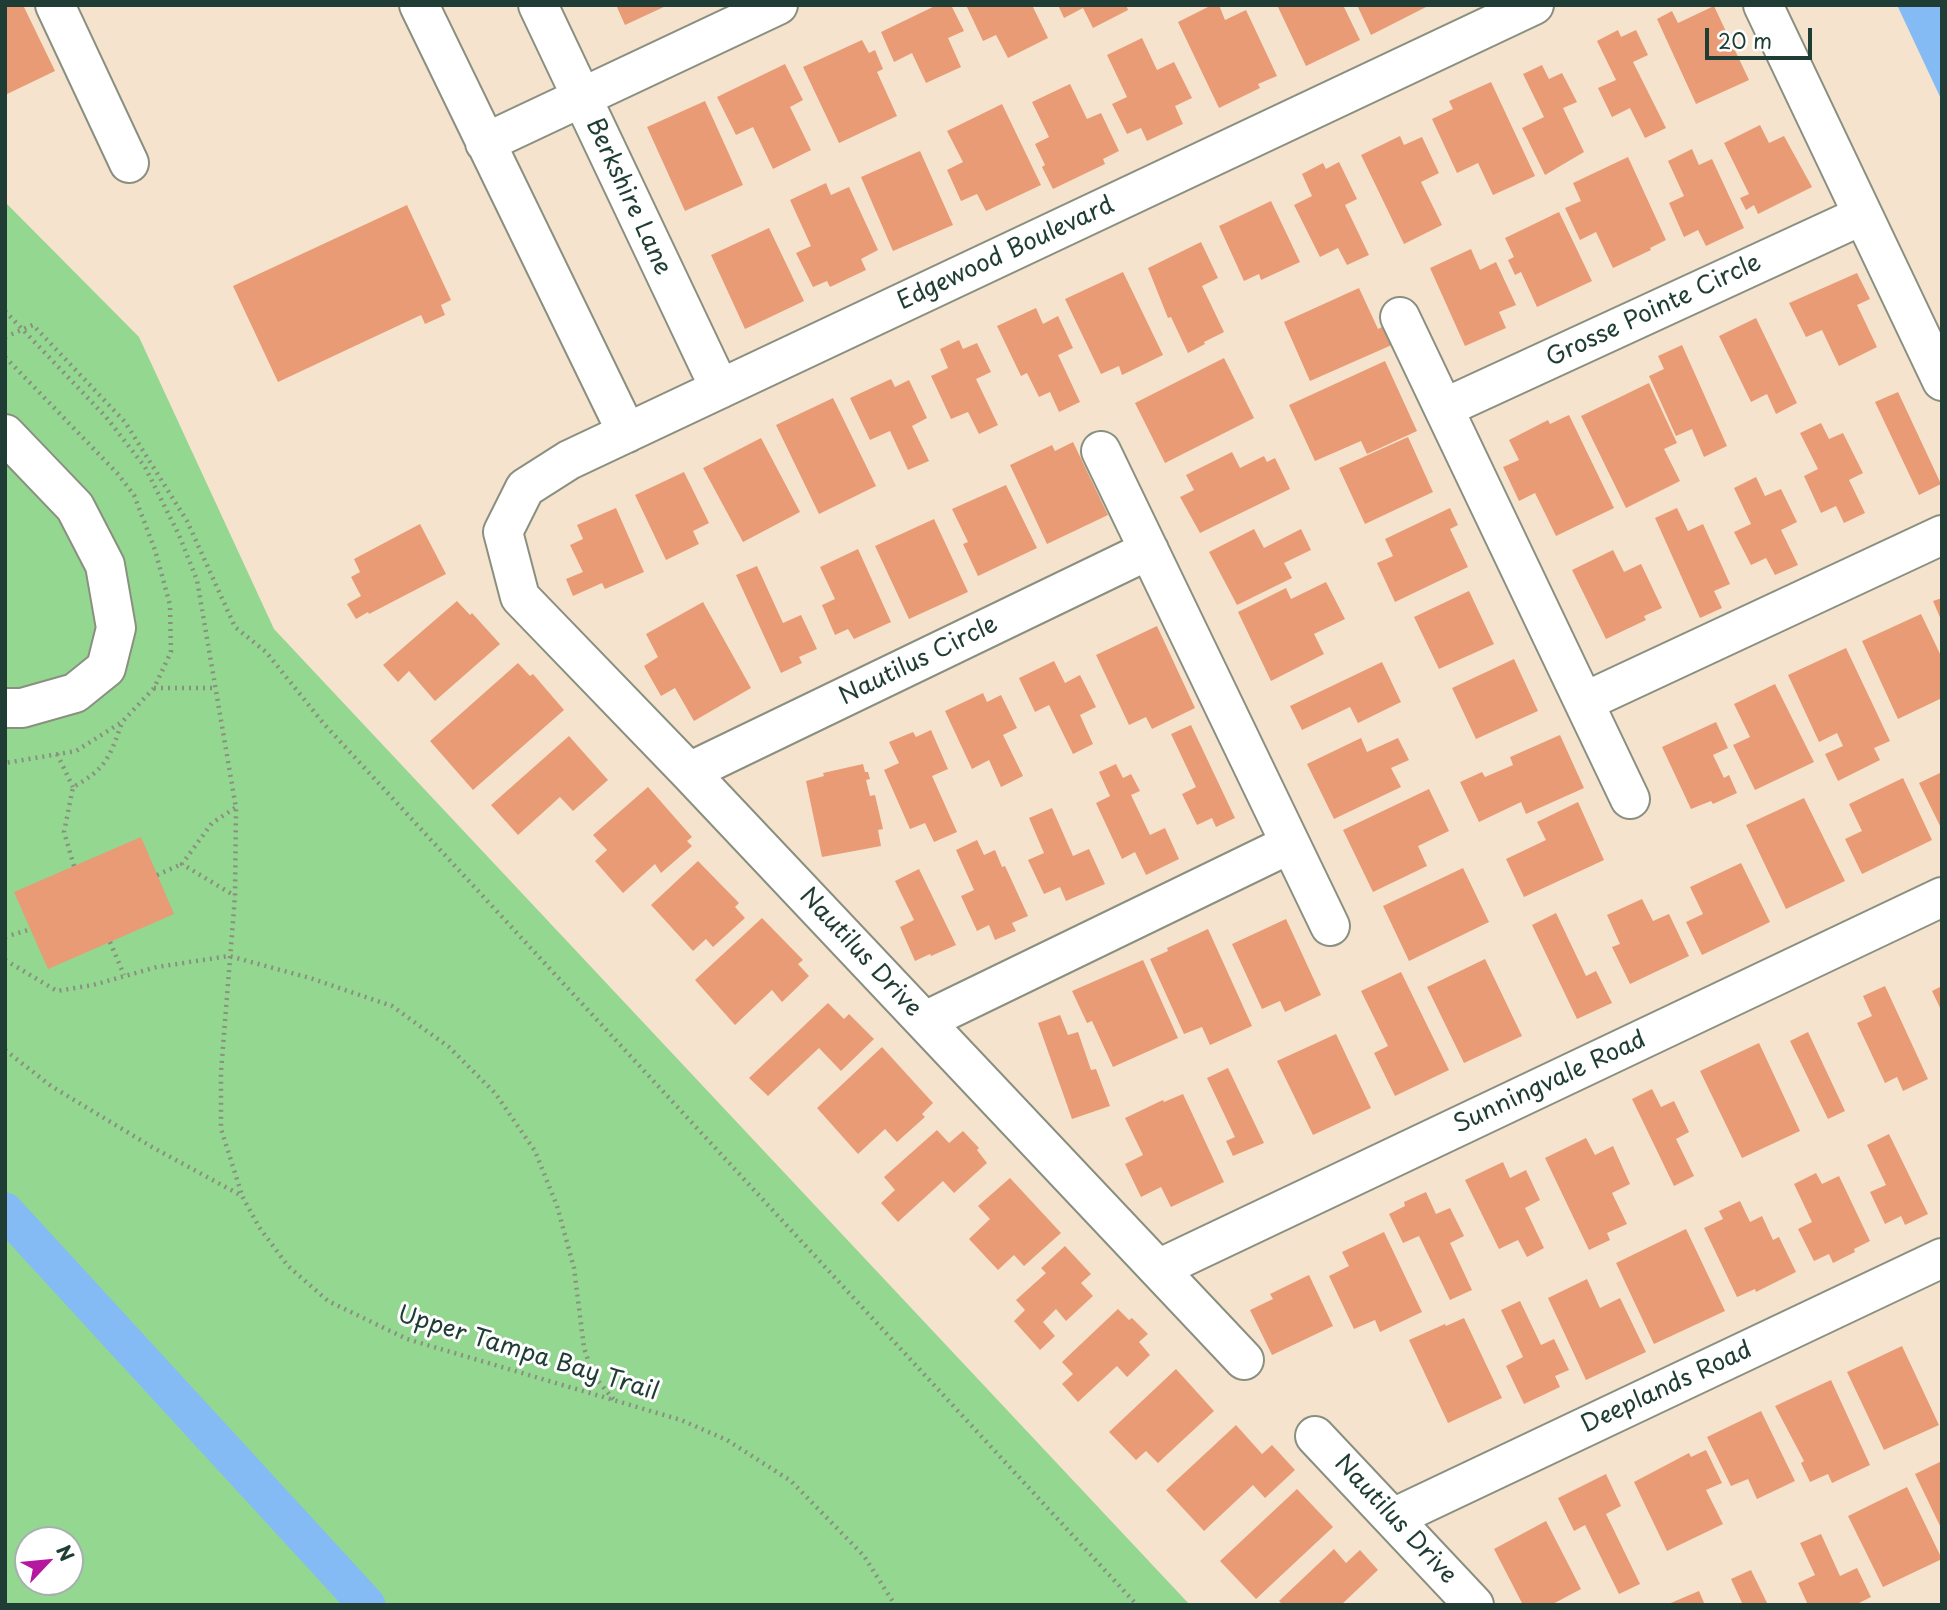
<!DOCTYPE html>
<style>
body{margin:0}
#map{position:relative;width:1947px;height:1610px;overflow:hidden;background:#f6e3cd;font-family:"Playpen Sans",sans-serif}
canvas{display:block}
.frame{position:absolute;inset:0;border:7px solid #1f3d34;pointer-events:none}
.north{position:absolute;left:14px;top:1526px;width:70px;height:70px;box-sizing:border-box;background:#fff;border:2px solid #a5b1ae;border-radius:50%;rotate:64deg;font-size:19px;font-weight:700;line-height:28px;text-align:center;color:#1f3d34}
.north::after{content:'';display:block;margin:auto;width:24px;height:32px;background:#b5179e;clip-path:polygon(50% 0,100% 100%,50% 72%,0 100%)}
.scale{position:absolute;left:1705px;top:28px;width:107px;height:32px;box-sizing:border-box;border:4px solid #1f3d34;border-top:0;padding-left:9px;font-size:21px;line-height:24px;white-space:nowrap;color:#1f3d34;-webkit-text-stroke:5px #fff;paint-order:stroke}
</style>
<div id="map">
<canvas width="1947" height="1610"></canvas>
<div class="frame"></div>
<div class="north">N</div>
<div class="scale">20 m</div>
</div>
<script>
const context = document.querySelector('canvas').getContext('2d');
context.lineJoin = 'round';
function paint(path, color) {
  context.fillStyle = color;
  context.fill(path, 'evenodd');
}
function strokePath(path, color, width, dash) {
  context.strokeStyle = color;
  context.lineWidth = width;
  context.lineCap = dash ? 'butt' : 'round';
  context.setLineDash(dash || []);
  context.stroke(path);
}
function drawText(font, color, halo, rows, align = 'center') {
  context.font = font + ' "Playpen Sans",sans-serif';
  context.lineWidth = 6;
  context.setLineDash([]);
  context.textBaseline = 'middle';
  context.strokeStyle = halo;
  context.fillStyle = color;
  for (const [text, x, y, turn = 0] of rows) {
    context.save();
    context.translate(x, y);
    context.rotate((+turn || 0) * Math.PI / 180);
    context.textAlign = isNaN(turn) ? turn : align;
    if (halo) context.strokeText(text, 0, 0);
    context.fillText(text, 0, 0);
    context.restore();
  }
}
paint(new Path2D(`
 M5,202L139,337L274,629L1190,1605H5ZM28,1540H70V1582H28Z`), '#93d790');
paint(new Path2D(`
 M1897,5H1942V101Z`), '#85bbf4');
strokePath(new Path2D(`
 M5,1211L367,1605`), '#85bbf4', 37);
paint(new Path2D(`
 M5,5H23L55,71L5,95Z
 M616,5H668L625,25Z
 M937,5H951L964,31L948,38L961,67L926,83L912,53L894,62L881,32Z
 M966,5H1032L1048,38L1008,58L996,35L983,41Z
 M1058,5H1126L1128,10L1093,28L1083,8L1064,18Z
 M1212,5H1219L1225,20L1246,10L1277,76L1258,84L1260,88L1219,108L1178,22Z
 M1277,5H1343L1360,40L1306,66Z
 M1357,5H1430L1371,35Z
 M1714,6L1749,80L1696,104L1657,19L1672,11L1678,23Z
 M1618,30L1621,37L1636,30L1648,55L1633,62L1666,128L1645,138L1630,108L1612,117L1598,88L1616,80L1597,41Z
 M1142,38L1157,70L1174,62L1192,98L1175,106L1183,124L1147,141L1141,128L1127,134L1112,104L1127,97L1107,55Z
 M862,40L869,53L875,50L883,69L877,72L897,116L839,143L803,67Z
 M785,64L803,100L790,107L811,150L773,169L753,127L736,135L717,97Z
 M1542,65L1549,79L1562,73L1577,102L1563,108L1584,152L1545,175L1522,128L1544,117L1523,74Z
 M1491,82L1535,176L1493,195L1478,163L1457,173L1432,119L1453,109L1449,101Z
 M1070,84L1087,119L1101,113L1119,151L1103,159L1105,164L1053,189L1042,167L1045,165L1035,144L1049,137L1032,102Z
 M705,101L743,185L685,211L647,127Z
 M1002,104L1041,185L986,211L977,194L961,201L947,170L963,162L947,131Z
 M1760,125L1769,143L1784,136L1812,187L1758,214L1754,205L1746,210L1740,198L1749,194L1724,143Z
 M1400,136L1404,145L1422,137L1439,173L1421,182L1442,225L1404,244L1361,155Z
 M1692,149L1699,165L1712,159L1744,228L1706,246L1698,230L1684,237L1669,203L1684,196L1668,161Z
 M920,151L953,225L893,251L861,177Z
 M1628,157L1666,240L1650,248L1651,250L1613,268L1596,232L1580,240L1565,208L1581,201L1573,183Z
 M1339,162L1357,199L1345,205L1369,255L1347,265L1338,248L1320,257L1294,205L1312,196L1302,174L1323,163L1326,169Z
 M826,183L831,195L849,187L878,250L861,259L866,270L830,287L827,281L813,287L796,253L811,246L790,200Z
 M1271,201L1300,262L1261,280L1259,274L1244,281L1219,226Z
 M407,205L451,300L441,305L445,315L425,324L421,315L278,382L233,286Z
 M1559,212L1592,281L1537,307L1521,272L1515,275L1508,260L1514,257L1505,238Z
 M769,228L804,301L745,329L711,255Z
 M1201,242L1218,278L1202,286L1224,332L1204,342L1205,344L1188,353L1171,317L1168,318L1148,268Z
 M1471,249L1480,270L1496,262L1516,305L1499,312L1506,328L1465,346L1430,268Z
 M1123,272L1163,355L1122,375L1119,366L1101,374L1065,299Z
 M1857,273L1870,299L1857,305L1877,347L1839,366L1822,330L1806,337L1789,303Z
 M1359,288L1378,329L1386,325L1394,344L1310,381L1284,322Z
 M1036,308L1043,324L1058,316L1073,348L1058,355L1080,402L1059,412L1050,392L1039,397L1027,373L1021,376L997,326Z
 M1756,318L1797,403L1776,414L1767,394L1751,402L1719,336Z
 M959,340L963,349L977,343L991,372L976,379L998,425L979,434L968,412L951,419L931,376L948,368L940,349Z
 M1682,345L1727,446L1704,457L1692,429L1676,436L1649,376L1664,369L1658,356Z
 M1224,358L1254,418L1165,463L1135,403Z
 M1385,361L1417,431L1367,454L1361,441L1315,461L1289,405Z
 M891,379L895,387L909,380L927,418L912,426L929,461L908,470L890,431L870,440L850,398Z
 M1649,383L1677,443L1664,449L1680,481L1626,508L1581,416Z
 M1898,392L1941,484L1919,495L1875,402Z
 M833,398L876,486L819,514L776,425Z
 M1569,415L1614,508L1556,536L1535,493L1519,501L1503,467L1519,460L1509,440L1548,420L1550,424Z
 M1821,423L1829,439L1843,433L1863,473L1849,480L1865,513L1844,523L1836,506L1821,513L1804,476L1818,469L1800,433Z
 M1408,437L1433,492L1365,524L1339,468Z
 M761,438L800,512L743,542L703,468Z
 M1073,442L1108,515L1047,544L1010,465L1052,445L1055,451Z
 M1232,452L1240,468L1264,456L1267,462L1275,458L1290,489L1200,533L1180,497L1194,490L1186,475Z
 M684,472L709,523L693,531L699,544L666,560L635,495Z
 M1756,477L1765,496L1781,489L1797,522L1781,530L1798,565L1775,575L1766,558L1751,565L1734,532L1751,524L1734,488Z
 M1006,485L1037,548L978,576L963,544L968,542L952,509Z
 M616,508L644,572L605,589L602,583L573,596L566,579L583,572L570,545L583,539L577,525Z
 M1450,508L1458,525L1450,529L1468,567L1395,602L1377,563L1393,556L1385,539Z
 M1677,508L1688,531L1703,524L1730,584L1714,591L1722,608L1700,618L1655,518Z
 M934,519L968,592L909,619L875,546Z
 M420,524L446,574L369,614L368,612L356,619L347,604L361,596L351,577L360,572L354,559Z
 M1254,529L1264,548L1301,529L1311,550L1284,563L1292,578L1237,605L1209,552Z
 M858,549L891,622L854,639L848,629L835,635L822,605L835,599L820,567Z
 M1613,550L1624,572L1641,564L1662,608L1644,616L1646,620L1606,639L1572,570Z
 M757,566L783,623L801,615L817,649L799,657L802,663L781,673L736,575Z
 M1326,582L1345,619L1314,634L1324,654L1271,681L1238,612L1286,588L1291,599Z
 M1469,591L1494,644L1439,669L1414,617Z
 M1942,598V622L1933,601Z
 M457,601L470,615L472,613L500,644L435,701L409,671L398,682L383,665Z
 M703,602L751,688L694,721L675,688L661,696L644,666L658,657L646,634Z
 M1921,614L1942,658V698L1898,719L1862,641Z
 M1157,626L1195,708L1152,729L1146,717L1129,725L1096,655Z
 M1846,648L1890,741L1874,748L1880,760L1838,781L1825,754L1843,746L1837,733L1819,742L1788,675Z
 M1514,659L1538,711L1476,739L1452,688Z
 M1054,661L1065,683L1080,675L1096,707L1080,715L1093,744L1073,754L1049,705L1035,712L1019,678Z
 M1382,662L1401,702L1358,723L1350,707L1302,730L1290,706Z
 M518,663L530,676L533,674L564,710L473,790L430,741Z
 M1775,684L1814,762L1755,790L1733,745L1750,737L1734,704Z
 M983,693L987,702L1001,695L1017,728L1003,735L1023,776L1001,787L989,760L972,769L945,711Z
 M1716,722L1728,748L1713,755L1724,778L1729,775L1737,793L1713,804L1711,801L1691,809L1662,747Z
 M1191,725L1235,818L1216,827L1212,818L1197,825L1182,794L1196,787L1171,734Z
 M931,730L948,769L932,776L957,832L934,842L925,823L910,829L884,770L899,763L889,742L913,732L916,737Z
 M1560,735L1584,788L1526,814L1521,802L1479,822L1460,782L1482,772L1485,777L1513,765L1510,757Z
 M569,736L608,780L573,811L560,797L518,835L491,805Z
 M1361,738L1367,752L1398,738L1409,760L1391,768L1401,787L1334,819L1307,764Z
 M863,764L865,772H868L870,779L866,780L870,796L875,795L883,829L878,830L881,846L822,857L806,781L824,776L823,773Z
 M1116,764L1123,778L1131,774L1140,791L1131,795L1150,835L1165,828L1179,859L1146,875L1135,852L1122,859L1096,803L1110,796L1099,772Z
 M1942,772V830L1919,783Z
 M1903,778L1932,840L1862,874L1845,839L1862,831L1849,804Z
 M648,787L692,837L687,841L692,846L661,873L655,864L623,893L595,861L607,850L593,835Z
 M1429,789L1449,831L1418,846L1427,866L1373,892L1343,830Z
 M1804,798L1845,881L1786,909L1746,825Z
 M1578,802L1604,860L1524,897L1506,859L1546,840L1537,822Z
 M1052,808L1073,856L1089,849L1105,884L1066,901L1060,887L1044,894L1028,860L1044,853L1029,818Z
 M141,837L174,914L48,969L14,892Z
 M977,840L984,855L995,850L1002,867L1005,866L1028,916L1012,923L1016,931L995,940L989,925L977,931L961,896L974,890L956,850Z
 M698,861L739,903L735,907L745,918L713,947L706,939L693,951L651,905Z
 M1741,863L1770,922L1702,955L1686,922L1703,914L1690,887Z
 M1463,868L1489,922L1409,961L1383,906Z
 M919,869L956,945L931,956L930,954L915,961L900,927L914,920L895,881Z
 M1642,899L1653,921L1669,914L1689,956L1630,984L1612,947L1620,944L1607,915Z
 M1556,913L1586,976L1596,971L1612,1003L1577,1019L1532,925Z
 M762,918L803,960L798,964L809,976L782,1002L772,990L735,1025L695,980Z
 M1286,919L1321,995L1285,1012L1280,1001L1262,1009L1232,944Z
 M1208,929L1252,1026L1210,1045L1202,1027L1184,1034L1150,959L1168,951L1167,948Z
 M1485,959L1522,1036L1464,1063L1427,987Z
 M1143,960L1178,1038L1113,1067L1092,1021L1087,1023L1072,991Z
 M1401,972L1449,1070L1395,1096L1374,1053L1388,1046L1361,991Z
 M1885,986L1928,1079L1903,1091L1897,1077L1885,1083L1857,1023L1872,1016L1863,996Z
 M1942,986V1012L1932,991Z
 M828,1003L844,1019L849,1014L874,1039L841,1071L819,1048L768,1096L749,1078Z
 M1060,1015L1068,1035L1078,1032L1091,1070L1096,1069L1110,1106L1072,1119L1038,1023Z
 M1808,1032L1845,1111L1828,1119L1790,1041Z
 M1336,1034L1371,1108L1313,1135L1277,1061Z
 M1759,1043L1800,1131L1742,1158L1700,1071Z
 M882,1047L933,1103L922,1114L925,1117L897,1142L885,1129L858,1154L817,1108Z
 M1228,1068L1264,1143L1233,1156L1226,1141L1235,1137L1207,1078Z
 M1652,1089L1661,1107L1674,1101L1689,1132L1676,1139L1694,1176L1674,1186L1632,1099Z
 M1183,1094L1224,1182L1171,1207L1161,1187L1141,1197L1125,1164L1143,1155L1125,1118L1163,1100L1164,1102Z
 M937,1130L949,1143L963,1131L979,1148L977,1150L987,1163L954,1193L943,1181L898,1222L881,1203L895,1190L884,1177Z
 M1889,1134L1928,1214L1905,1225L1901,1216L1885,1224L1870,1192L1886,1185L1867,1145Z
 M1586,1138L1595,1155L1613,1146L1630,1184L1612,1193L1627,1224L1607,1233L1610,1240L1589,1250L1545,1158Z
 M1503,1162L1510,1178L1526,1170L1540,1200L1525,1208L1544,1248L1527,1257L1518,1240L1499,1249L1465,1180Z
 M1816,1173L1822,1184L1839,1176L1870,1241L1854,1249L1855,1252L1833,1263L1829,1254L1814,1261L1798,1229L1812,1222L1794,1184Z
 M1010,1178L1061,1233L1024,1266L1014,1255L998,1270L969,1239L990,1219L978,1206Z
 M1426,1192L1436,1214L1450,1208L1464,1236L1450,1243L1472,1290L1450,1300L1419,1236L1403,1243L1389,1214L1405,1206L1404,1202Z
 M1740,1201L1750,1222L1762,1216L1773,1240L1779,1237L1796,1272L1756,1292L1755,1289L1737,1297L1704,1228L1723,1219L1719,1211Z
 M1686,1229L1725,1311L1654,1344L1616,1263Z
 M1384,1232L1422,1312L1380,1332L1375,1320L1354,1329L1329,1276L1349,1266L1342,1252Z
 M1065,1246L1091,1274L1081,1283L1093,1296L1066,1321L1056,1309L1043,1322L1055,1336L1040,1350L1014,1321L1025,1310L1016,1300L1046,1273L1041,1268Z
 M1309,1275L1333,1326L1272,1355L1250,1310L1273,1299L1270,1294Z
 M1587,1279L1600,1308L1620,1298L1646,1352L1586,1380L1548,1298Z
 M1520,1301L1541,1345L1554,1339L1569,1370L1555,1376L1560,1387L1524,1404L1506,1366L1523,1357L1501,1310Z
 M1118,1309L1129,1320L1132,1318L1148,1334L1139,1342L1150,1355L1127,1377L1117,1366L1078,1402L1062,1384L1073,1374L1062,1362Z
 M1464,1318L1502,1398L1448,1423L1409,1340L1445,1324L1446,1326Z
 M1902,1346L1939,1425L1884,1450L1847,1372Z
 M1176,1369L1214,1411L1158,1463L1146,1451L1136,1460L1109,1432Z
 M1831,1380L1870,1465L1832,1483L1828,1474L1810,1482L1801,1463L1804,1461L1775,1406Z
 M1761,1411L1795,1481L1757,1499L1748,1479L1731,1486L1707,1437Z
 M1236,1425L1262,1454L1272,1445L1295,1470L1265,1498L1253,1485L1204,1531L1166,1490Z
 M1706,1450L1722,1483L1706,1490L1723,1524L1667,1551L1634,1482L1689,1453L1691,1457Z
 M1942,1461V1530L1915,1474Z
 M1606,1474L1621,1506L1606,1514L1640,1584L1619,1594L1585,1525L1574,1531L1558,1498Z
 M1907,1487L1942,1559L1883,1587L1848,1516Z
 M1297,1489L1333,1527L1256,1599L1220,1561Z
 M1546,1521L1581,1589L1551,1605H1523L1494,1549Z
 M1821,1534L1840,1576L1857,1568L1871,1597L1855,1605H1808L1798,1583L1815,1575L1800,1543Z
 M1334,1549L1346,1563L1360,1550L1378,1570L1341,1605H1283L1279,1601Z
 M1751,1570L1768,1605H1743L1731,1579Z
 M1699,1591L1705,1605H1666Z`), '#e99b75');
const minor = new Path2D(`
 M55,5L129,163
 M419,5L627,433
 M538,5L720,389
 M1763,5L1942,381
 M485,143L778,5
 M1400,317L1630,799
 M1444,408L1863,215
 M5,434L75,507L105,565L116,628L106,668L75,693L22,708H5
 M1101,451L1330,926
 M1584,702L1942,535
 M689,772L1149,550
 M925,1021L1290,844
 M1158,1269L1942,897
 M1244,1360L689,772L520,597L503,532L525,488L569,460L1534,5
 M1315,1436L1474,1605
 M1393,1518L1942,1258`);
strokePath(minor, '#8a9080', 42);
strokePath(new Path2D(`
 M5,311L106,417L145,467L179,535L197,580L236,808L235,896L221,1072V1129L242,1195
 M5,337L33,325L125,422L187,521L235,627L266,652L324,724L1137,1605
 M5,357L117,473L134,495L155,550L170,605L171,652L154,688L122,722L76,751L5,763
 M154,688H216
 M57,754L73,787
 M235,808L212,823L182,864L235,896
 M74,866L64,832L73,787C106,769 110,757 122,722
 M157,875L182,864
 M5,937L28,930
 M110,942L124,975
 M5,960L57,991L93,985L157,967L229,956L310,978L392,1006L449,1047L495,1093L535,1151L557,1206L574,1268L584,1348L593,1375L614,1400
 M5,1050L51,1086L152,1147L242,1196L259,1227L288,1266L328,1301L407,1339L681,1420L727,1440L791,1481L864,1556L895,1605`), '#8a9080', 4.5, [2, 5]);
strokePath(minor, '#fff', 38);
drawText('24px', '#1f3d34', '#fff', [
 ["Berkshire Lane",628,197,65],
 ["Edgewood Boulevard",1006,254,-25],
 ["Grosse Pointe Circle",1654,311,-25],
 ["Nautilus Circle",919,661,-26],
 ["Nautilus Drive",860,953,47],
 ["Sunningvale Road",1550,1083,-25],
 ["Upper Tampa Bay Trail",528,1354,17],
 ["Deeplands Road",1667,1388,-25],
 ["Nautilus Drive",1395,1520,47]
]);
</script>
